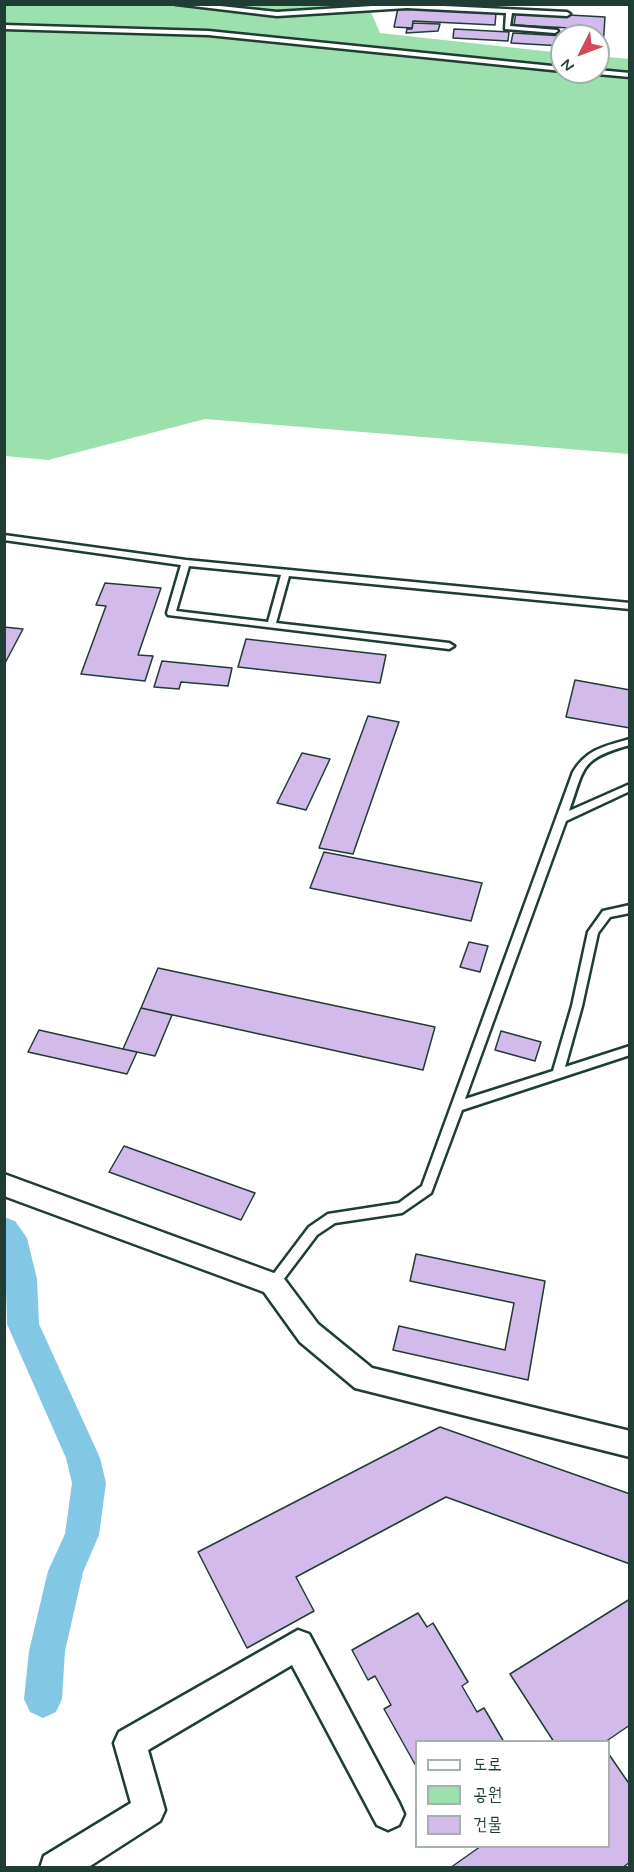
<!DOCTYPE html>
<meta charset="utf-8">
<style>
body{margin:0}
#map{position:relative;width:634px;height:1872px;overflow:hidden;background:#fff;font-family:Mynerve,"Poor Story",sans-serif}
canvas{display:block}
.frame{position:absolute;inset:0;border:6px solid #1f3d34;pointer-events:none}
.legend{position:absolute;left:415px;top:1740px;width:195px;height:108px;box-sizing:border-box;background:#fff;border:2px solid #a5b1ae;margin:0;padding:8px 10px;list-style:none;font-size:18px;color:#1f3d34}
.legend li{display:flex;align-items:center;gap:12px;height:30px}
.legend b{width:30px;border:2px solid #a5b1ae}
.north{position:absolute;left:550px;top:24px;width:60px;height:60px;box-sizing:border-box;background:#fff;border:2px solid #a5b1ae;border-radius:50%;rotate:228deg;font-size:16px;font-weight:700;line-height:24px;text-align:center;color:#1f3d34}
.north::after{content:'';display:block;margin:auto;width:21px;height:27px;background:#d1495b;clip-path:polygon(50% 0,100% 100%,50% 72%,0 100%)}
</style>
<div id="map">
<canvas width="634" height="1872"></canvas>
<div class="frame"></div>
<ul class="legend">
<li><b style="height:8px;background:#fff"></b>도로</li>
<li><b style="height:16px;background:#9be0ad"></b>공원</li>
<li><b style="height:16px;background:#d2baea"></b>건물</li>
</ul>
<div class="north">N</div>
</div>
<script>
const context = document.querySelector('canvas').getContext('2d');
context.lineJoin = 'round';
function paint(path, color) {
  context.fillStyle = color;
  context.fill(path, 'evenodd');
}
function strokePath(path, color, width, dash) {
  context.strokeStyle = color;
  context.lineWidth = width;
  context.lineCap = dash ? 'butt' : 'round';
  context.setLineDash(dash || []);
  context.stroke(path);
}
paint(new Path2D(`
 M4,5H368L380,33L562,53V72H598V56L629,59V454L205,419L48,460L5,456Z`), '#9be0ad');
paint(new Path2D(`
 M4,1217L15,1221L27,1238L37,1279L39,1324L100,1458L106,1483L99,1535L83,1572L65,1651L62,1699L56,1712L43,1718L30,1712L24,1699L29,1651L48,1571L65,1534L72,1483L66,1458L7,1324Z`), '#82c7e3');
const building = new Path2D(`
 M398,8L496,13L495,25L413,21L412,28L394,27Z
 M516,12L605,17L603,48H598V36H569L570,28L514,25Z
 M413,23L440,24L438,31L406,33L407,29H412Z
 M454,29L509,32L508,41L453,38Z
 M513,33L564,36H562V46L511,43Z
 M105,583L161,588L138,655L153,656L145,681L81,674L106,606L96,605Z
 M4,627L23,629L4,665Z
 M246,639L386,655L380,683L238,667Z
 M162,661L232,668L228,686L181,682L179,689L154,687Z
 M575,680L630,690V728L566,717Z
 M368,716L399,722L353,854L319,848Z
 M302,753L330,759L306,810L277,803Z
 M324,852L482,883L471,921L310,888Z
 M469,942L488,946L480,972L460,967Z
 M158,968L435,1027L423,1070L141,1008Z
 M141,1008L172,1015L155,1056L123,1049Z
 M39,1030L123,1049L137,1052L127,1074L28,1052Z
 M501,1031L541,1042L535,1061L495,1050Z
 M124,1146L255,1193L241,1220L109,1172Z
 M416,1254L545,1281L528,1380L393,1350L399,1326L505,1350L514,1303L410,1281Z
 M440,1427L630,1494V1564L446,1497L296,1577L314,1611L247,1648L198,1552Z
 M630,1599V1725L605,1742H554L510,1674Z
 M418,1613L427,1627L433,1623L468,1682L462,1686L477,1712L484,1708L504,1742H416V1766L384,1709L391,1705L375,1676L368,1680L352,1650Z
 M608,1753L630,1785V1862L622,1868H450L481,1846H608Z`);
paint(building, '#d2baea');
strokePath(building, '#1f3d34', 1.5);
const service = new Path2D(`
 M176,4H201L277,12L403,4L567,12L570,14L567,16L512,13L510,26L557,30L558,31L555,33L505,29L506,13L407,8L277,16Z
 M4,25L208,31L562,67V71L208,35L4,29Z
 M598,70L630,73V77L597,74L594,72H598Z
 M4,535L186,560L630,603V609L289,576L276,623L449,643L454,646L449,649L168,615L167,613L181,565L4,540ZM189,566L281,575L268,622L176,611Z
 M630,739V745C579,759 585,767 569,811L630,784V791L566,821L465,1099L553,1071L572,1006L588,932L603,911L630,905V913L610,917L598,933L582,1006L565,1067L630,1046V1055L462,1110L431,1193L402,1213L335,1223L317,1235L277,1288L273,1289L269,1288L267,1284L269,1280L309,1227L328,1214L399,1203L422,1186L573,772C587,749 605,746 630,739Z`);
const minor = new Path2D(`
 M4,1174L282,1276L318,1324L372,1368L630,1431V1457L355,1388L300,1342L264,1292L4,1196Z
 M298,1630L309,1634L399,1803L404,1814L399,1825L388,1830L377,1825L292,1665L148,1750L165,1810L160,1821L87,1868H40L44,1856L131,1803L114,1743L119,1732Z`);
strokePath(service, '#1f3d34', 5);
strokePath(minor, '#1f3d34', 5);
paint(service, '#fff');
paint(minor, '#fff');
</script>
